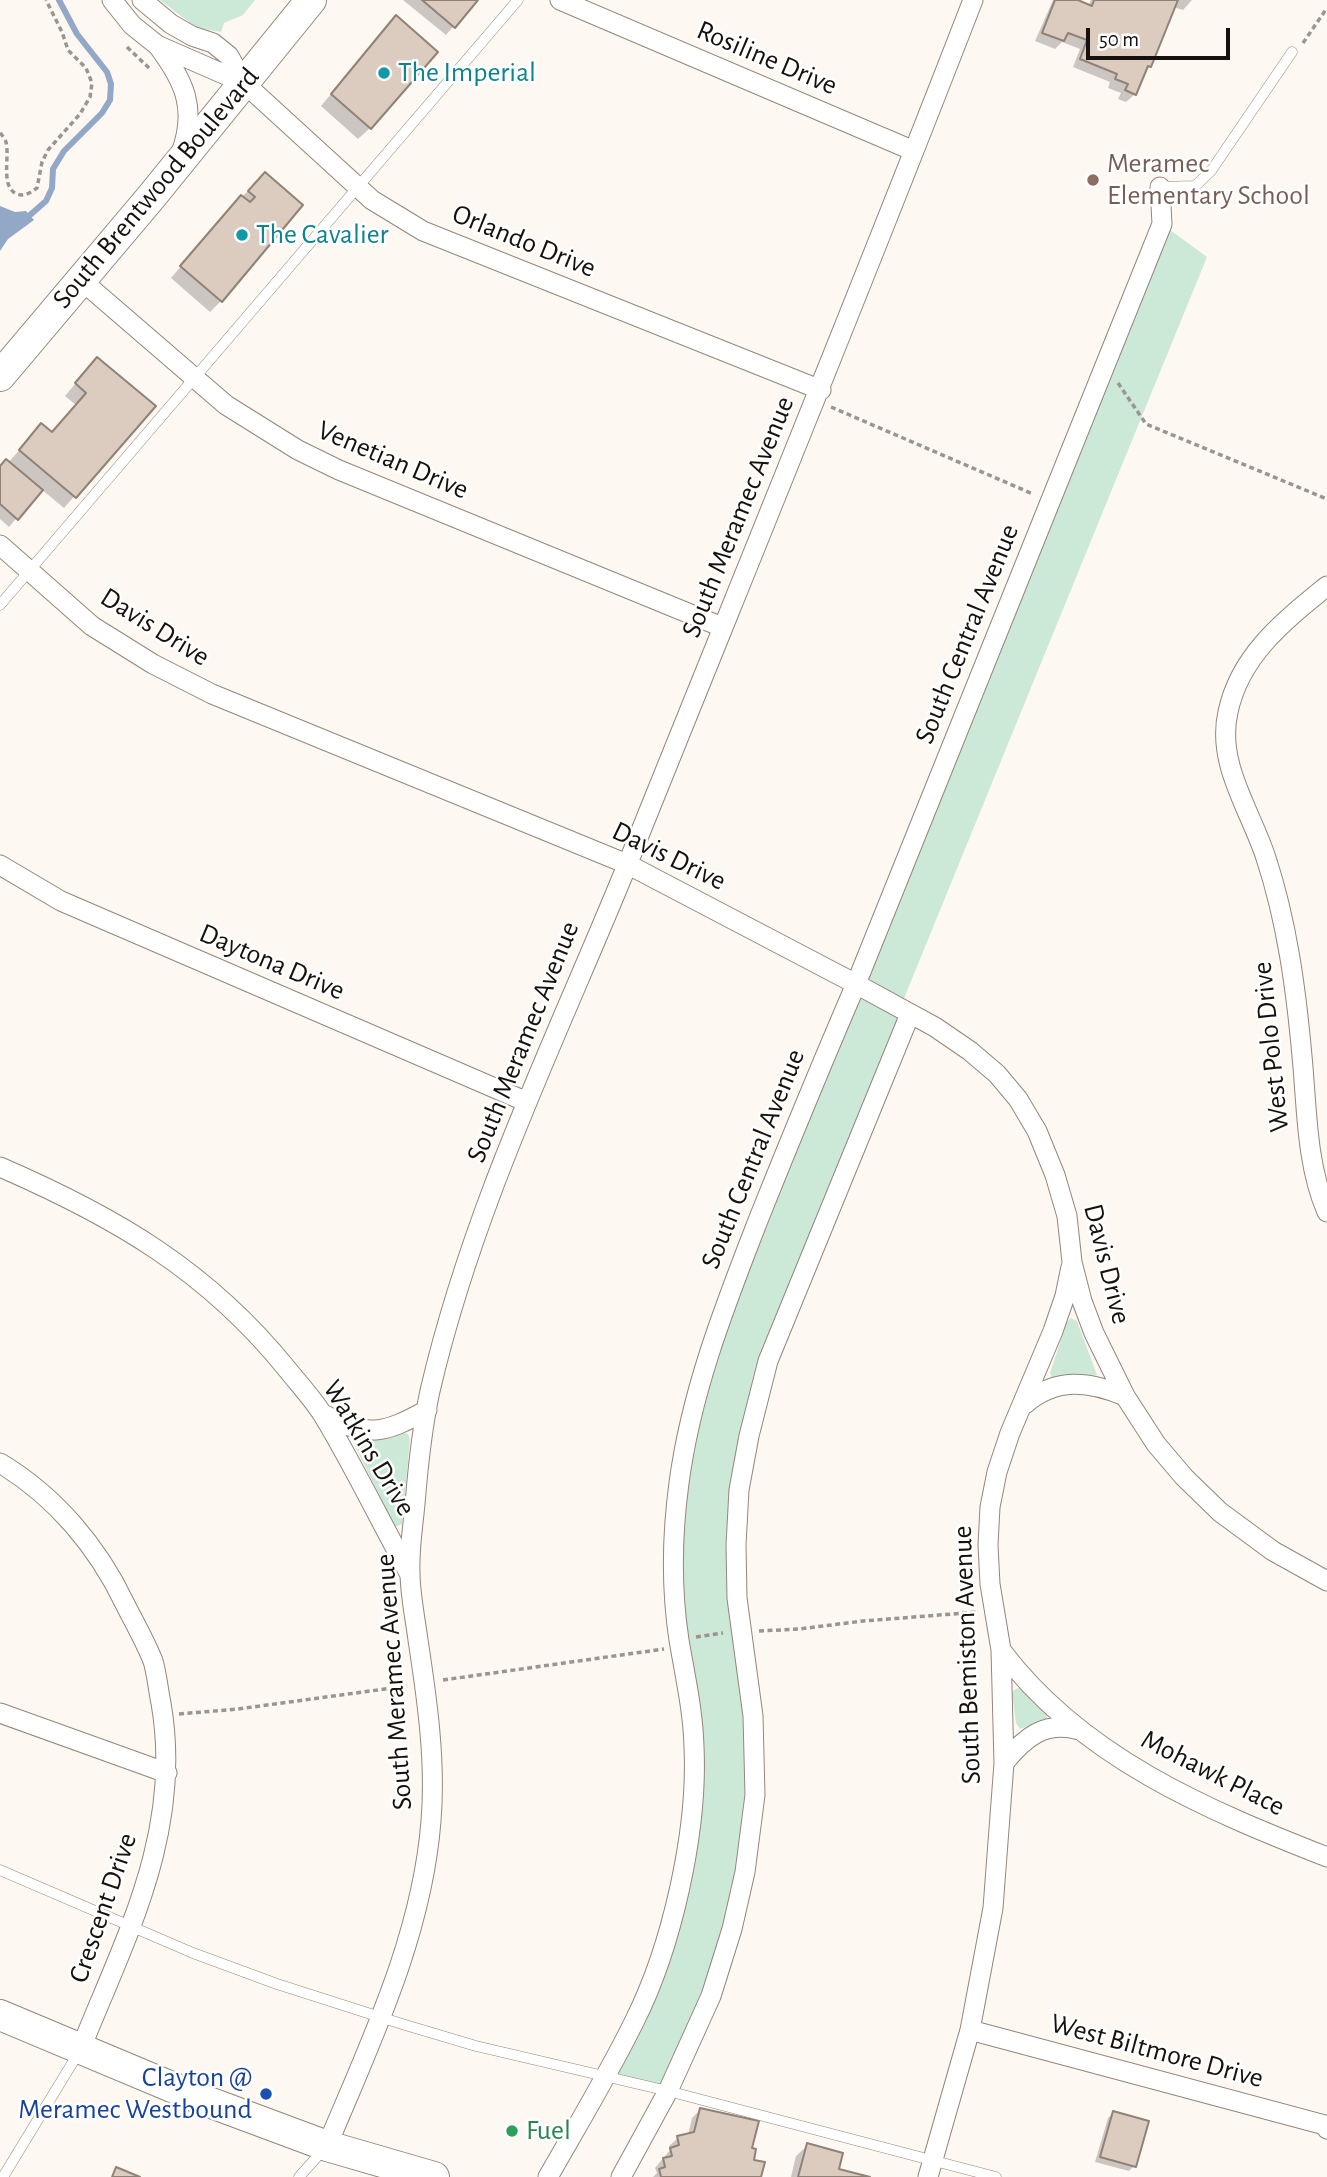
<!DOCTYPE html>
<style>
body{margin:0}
#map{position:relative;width:1327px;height:2177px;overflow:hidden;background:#fef8f3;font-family:"Alegreya Sans",sans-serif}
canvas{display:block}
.scale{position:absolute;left:1086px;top:28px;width:144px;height:32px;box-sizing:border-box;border:4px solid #16110d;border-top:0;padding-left:9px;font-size:21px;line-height:24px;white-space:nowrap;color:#16110d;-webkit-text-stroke:5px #fff;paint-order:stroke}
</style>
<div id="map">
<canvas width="1327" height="2177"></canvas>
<div class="scale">50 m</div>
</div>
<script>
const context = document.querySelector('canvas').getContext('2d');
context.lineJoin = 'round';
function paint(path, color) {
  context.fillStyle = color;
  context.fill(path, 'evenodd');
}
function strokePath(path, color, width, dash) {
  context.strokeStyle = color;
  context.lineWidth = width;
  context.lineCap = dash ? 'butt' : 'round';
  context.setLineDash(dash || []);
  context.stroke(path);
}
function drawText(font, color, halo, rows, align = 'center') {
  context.font = font + ' "Alegreya Sans",sans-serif';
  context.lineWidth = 5;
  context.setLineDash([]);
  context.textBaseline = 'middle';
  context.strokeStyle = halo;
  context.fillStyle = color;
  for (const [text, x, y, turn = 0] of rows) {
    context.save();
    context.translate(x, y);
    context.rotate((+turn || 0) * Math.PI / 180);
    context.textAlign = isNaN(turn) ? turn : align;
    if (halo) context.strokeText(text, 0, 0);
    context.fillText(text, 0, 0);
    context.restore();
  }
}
paint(new Path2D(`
 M160,0H255L243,15L224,23L221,32L197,28Z
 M1162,224L1207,257L900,1008L910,1014L793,1296L739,1490L753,1716L745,1872L668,2091L604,2077L657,1969L692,1799L673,1586L702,1374Z
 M1071,1318L1077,1321L1097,1375L1052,1379L1050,1373L1067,1322Z
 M400,1432L408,1434L410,1440L402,1524L395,1527L353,1442L356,1439L380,1438Z
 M1020,1687L1048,1714L1047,1720L1020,1729L1016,1723L1012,1694L1014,1690Z`), '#cce8d7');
paint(new Path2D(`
 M0,206L15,212L26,211L34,220L8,239L0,251Z`), '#93a8c6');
paint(new Path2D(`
 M403,0H476L446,35Z
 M1053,0H1073L1088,6L1091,0H1192L1183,10L1173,7L1150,66L1143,73L1135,94L1126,102L1118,99L1121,93L1108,88L1110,82L1073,67L1080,49L1062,42L1055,49L1035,41Z
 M385,29L370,128L358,139L321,106Z
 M265,175L221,301L210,312L171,278L230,208Z
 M86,371L153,406L64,508L41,489L9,527L0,519V468L8,463L41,425L51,434L76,405L65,396Z
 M700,2110L750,2149L752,2161L759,2177H653L657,2173L655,2168L670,2150L669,2146L678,2138L688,2135L692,2118Z
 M1113,2113L1134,2166L1129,2171L1095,2162L1108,2118Z
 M808,2145L837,2170L863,2177H791L796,2156Z`), '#0003');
strokePath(new Path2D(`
 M30,215L46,201L52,188L53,169L64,151L102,113L110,100L111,84L107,72L77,34L59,0`), '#93a8c6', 6);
const building = new Path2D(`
 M422,0H478L455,28Z
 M1055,0H1078L1092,6L1094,0H1178L1151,67L1148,66L1136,95L1125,90L1128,84L1115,79L1117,74L1080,59L1087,40L1068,33L1064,41L1042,33Z
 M396,15L438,52L371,129L331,94Z
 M265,172L303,205L222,302L180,266L241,195L250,202L255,197L248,191Z
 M97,357L156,406L76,498L19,450L41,423L52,432L86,393L75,383Z
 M6,459L43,490L18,520L0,504V466Z
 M700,2108L759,2121L752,2148L756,2149L754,2160L765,2162L761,2177H661L659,2169L665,2167L663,2158L672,2156L670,2148L679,2145L677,2136L694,2132Z
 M1113,2111L1149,2121L1136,2167L1100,2157Z
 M807,2143L843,2153L839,2169L870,2177H798Z
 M116,2167L140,2177H112Z`);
paint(building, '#dcccc0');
strokePath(building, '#908276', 2);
const service = new Path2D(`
 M1160,187L1195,186L1211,171L1292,52
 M0,605L518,0
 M0,1870L193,1953L277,1984L402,2024L476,2046L668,2091L996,2177
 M3,2177L79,2052
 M299,2177L324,2149`);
const minor = new Path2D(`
 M112,0L132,25L157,45L244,83
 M142,0L171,24L192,36L213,43L229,56L244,83L372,200L423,231L821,390
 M560,0L914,151
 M158,46C185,82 197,109 181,153
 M81,280L226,405L298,450L339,470L722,627
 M0,545L92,626L153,664L212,694L627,864L856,984L935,1027L970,1051L997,1074L1018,1099L1037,1131L1055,1175L1067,1216L1072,1262L1082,1301L1094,1333L1125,1396L1156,1444L1184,1477L1220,1512L1273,1551L1327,1581
 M1327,586C1284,621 1240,655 1228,712C1216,764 1251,811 1266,858C1287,922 1296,989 1302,1056C1307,1107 1306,1164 1327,1212
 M0,865L61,901L527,1102
 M0,1167C115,1217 207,1270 287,1369C299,1384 313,1399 323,1415C354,1466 380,1521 409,1573
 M1025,1404C1056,1377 1089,1381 1125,1396
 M323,1414C368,1438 383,1434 427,1410
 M0,1463C55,1496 98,1547 125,1604C134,1622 145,1641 153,1661C157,1674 158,1689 161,1703C183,1830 127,1934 81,2048
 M1001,1650C1081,1757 1207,1810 1327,1857
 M0,1713L167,1773
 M1004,1763C1024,1738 1045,1720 1079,1730
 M970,2030L1325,2125L1327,2129
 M327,2146C371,2041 422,1936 431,1821C436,1761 427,1699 418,1640C415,1617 410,1594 410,1572C409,1549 413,1526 415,1504C418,1466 422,1428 430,1391C473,1205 559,1033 630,858C745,572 862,287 973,0
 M548,2177C577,2126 608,2075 634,2022C672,1947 698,1831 694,1747C693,1710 685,1676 679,1640C671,1588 672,1535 679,1483C691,1392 724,1308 757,1223C789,1143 822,1063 856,984L1162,224L1160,187
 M621,2177L668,2091L711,1996L732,1929L745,1872L755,1795L753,1716L737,1598L736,1545L739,1490L749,1436L768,1361L910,1014
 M928,2177L970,2030L993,1908L1004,1763L1001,1650L990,1584L988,1545L990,1507L997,1472L1010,1433L1053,1331L1065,1296L1071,1267`);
const primary = new Path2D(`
 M0,376L152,196L311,0
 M0,2015L198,2098L327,2146L434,2177`);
strokePath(service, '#94867a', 11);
strokePath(minor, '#94867a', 21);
strokePath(primary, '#94867a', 32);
strokePath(new Path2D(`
 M1303,43L1327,8
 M127,47L149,68
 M0,133C2,135 5,139 6,142C10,158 0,187 17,194C25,197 31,192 37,188L42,162L48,150L80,114L90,97L92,83L86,68L68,50L62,32L46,0
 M1118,383L1146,424L1327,499
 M831,407L1033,494
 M759,1631L799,1629L863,1621L978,1612
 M696,1637L723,1633
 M443,1680L664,1649
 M179,1714L238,1709L407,1686`), '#9b9591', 3.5, [5, 3.5]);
strokePath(service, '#fff', 10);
strokePath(minor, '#fff', 19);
strokePath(primary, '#fff', 30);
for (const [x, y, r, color] of [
 [384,73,7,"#0f9aa8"],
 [1093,180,7,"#8d6e63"],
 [242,235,7,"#0f9aa8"],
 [266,2094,7,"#1a4fb4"],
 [512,2131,7,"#2e9e5b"]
]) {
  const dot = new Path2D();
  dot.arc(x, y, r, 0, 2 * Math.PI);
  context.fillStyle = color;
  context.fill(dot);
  strokePath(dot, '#fff', 2.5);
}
drawText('28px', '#16110d', '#fff', [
 ["Rosiline Drive",767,58,23],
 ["South Brentwood Boulevard",156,188,-50],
 ["Orlando Drive",524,241,22],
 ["Venetian Drive",393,460,23],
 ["South Meramec Avenue",738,517,-68],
 ["Davis Drive",155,627,32],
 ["South Central Avenue",967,634,-68],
 ["Davis Drive",669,856,26],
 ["Daytona Drive",272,962,23],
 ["South Meramec Avenue",523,1042,-68],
 ["West Polo Drive",1271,1047,-96],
 ["South Central Avenue",753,1159,-68],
 ["Davis Drive",1107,1264,76],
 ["Watkins Drive",369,1448,59],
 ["South Bemiston Avenue",967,1655,-92],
 ["South Meramec Avenue",394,1682,-94],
 ["Mohawk Place",1213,1773,27],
 ["Crescent Drive",103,1908,-71],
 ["West Biltmore Drive",1157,2051,15]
]);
drawText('28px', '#0d838f', '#fff', [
 ["The Imperial",398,73],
 ["The Cavalier",256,235]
], 'left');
drawText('28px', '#785e54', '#fff', [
 ["Meramec",1107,164],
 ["Elementary School",1107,196]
], 'left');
drawText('28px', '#164399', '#fff', [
 ["Clayton @",252,2078],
 ["Meramec Westbound",252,2110]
], 'right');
drawText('28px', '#27864d', '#fff', [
 ["Fuel",526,2131]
], 'left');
</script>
